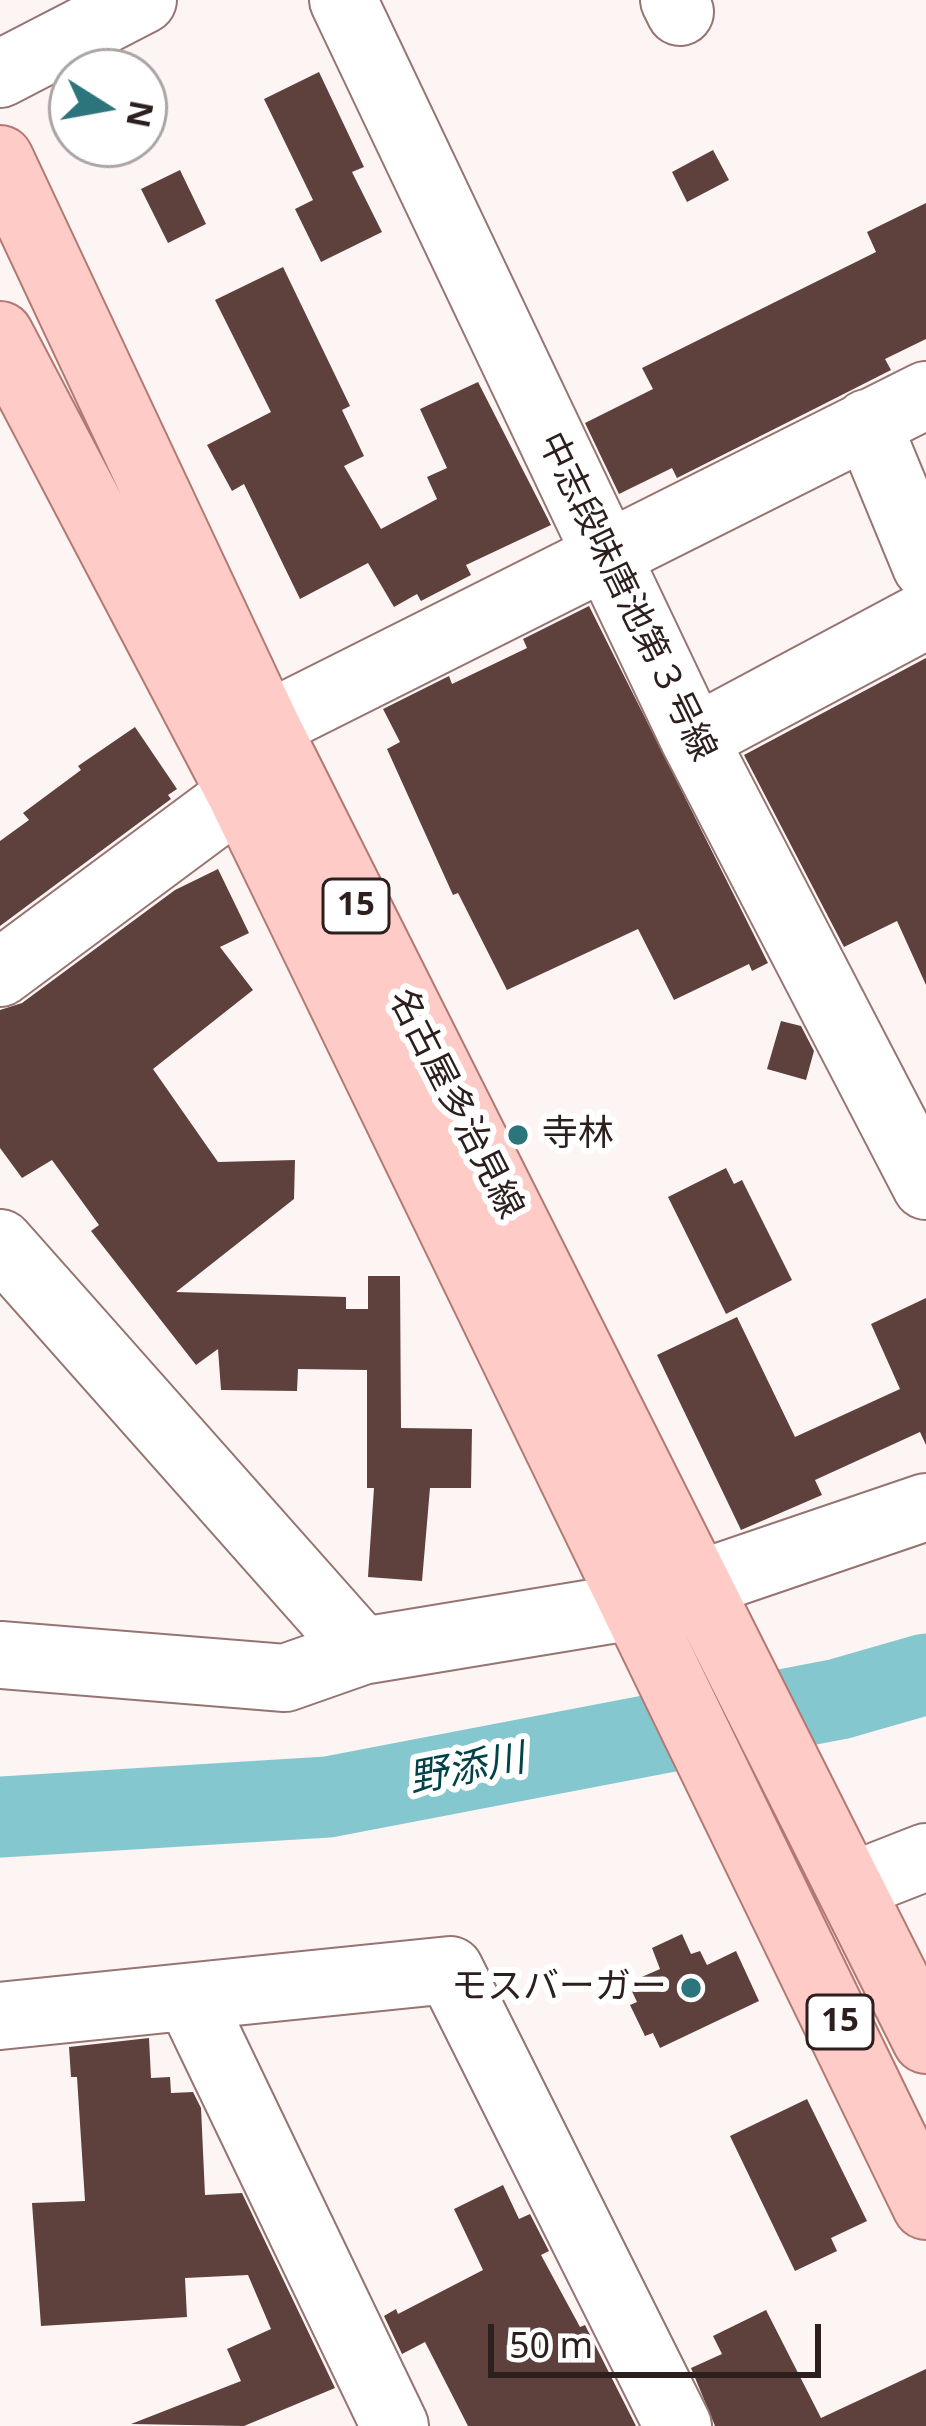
<!DOCTYPE html>
<meta charset="utf-8">
<style>
body{margin:0}
#map{position:relative;width:926px;height:2426px;overflow:hidden;background:#fdf5f4;font-family:"Noto Sans",sans-serif}
canvas{display:block}
.north{position:absolute;left:48px;top:48px;width:120px;height:120px;box-sizing:border-box;background:#fff;border:3px solid #aba5a5;border-radius:50%;rotate:101deg;font-size:33px;font-weight:700;line-height:48px;text-align:center;color:#2c1f1e}
.north::after{content:'';display:block;margin:auto;width:42px;height:54px;background:#2c757d;clip-path:polygon(50% 0,100% 100%,50% 72%,0 100%)}
.scale{position:absolute;left:488px;top:2324px;width:333px;height:54px;box-sizing:border-box;border:6px solid #2c1f1e;border-top:0;padding-left:15px;font-size:36px;line-height:42px;white-space:nowrap;color:#2c1f1e;-webkit-text-stroke:9px #fff;paint-order:stroke}
</style>
<div id="map">
<canvas width="926" height="2426"></canvas>
<div class="north">N</div>
<div class="scale">50 m</div>
</div>
<script>
const context = document.querySelector('canvas').getContext('2d');
context.lineJoin = 'round';
function strokePath(path, color, width, dash) {
  context.strokeStyle = color;
  context.lineWidth = width;
  context.lineCap = dash ? 'butt' : 'round';
  context.setLineDash(dash || []);
  context.stroke(path);
}
function paint(path, color) {
  context.fillStyle = color;
  context.fill(path, 'evenodd');
}
function drawText(font, color, halo, rows, align = 'center') {
  context.font = font + ' "Noto Sans","Noto Sans JP",sans-serif';
  context.lineWidth = 12;
  context.setLineDash([]);
  context.textBaseline = 'middle';
  context.strokeStyle = halo;
  context.fillStyle = color;
  for (const [text, x, y, turn = 0] of rows) {
    context.save();
    context.translate(x, y);
    context.rotate((+turn || 0) * Math.PI / 180);
    context.textAlign = isNaN(turn) ? turn : align;
    if (halo) context.strokeText(text, 0, 0);
    context.fillText(text, 0, 0);
    context.restore();
  }
}
strokePath(new Path2D(`
 M0,1817L328,1797L839,1699L926,1674`), '#85c7cf', 81);
paint(new Path2D(`
 M319,72L364,167L352,172L382,232L321,262L295,209L313,200L264,99Z
 M713,150L729,180L687,202L672,172Z
 M180,170L206,224L168,243L141,189Z
 M926,203V339L885,359L891,370L822,405L677,478L672,468L619,494L585,423L653,389L642,368L876,252L867,232Z
 M283,267L350,406L342,410L364,456L344,466L381,529L437,499L427,477L447,468L420,409L478,382L551,525L466,565L471,575L421,601L417,594L394,607L368,563L300,599L244,484L232,491L207,445L271,412L215,300Z
 M589,606L768,963L752,971L749,964L674,1000L638,929L507,990L458,893L453,895L387,749L400,742L383,709L449,676L452,684L527,648L523,639Z
 M926,658V985L897,921L844,947L744,755Z
 M135,727L177,789L168,795L171,799L0,926V841L29,820L23,813L81,770L78,766Z
 M218,869L249,933L220,947L253,990L153,1069L218,1162L295,1160L294,1199L176,1292L346,1297V1309H368V1276H400L401,1428L472,1429L471,1488H430L422,1581L368,1577L374,1488H367V1370L298,1369L297,1391L221,1390L218,1349L196,1365L91,1231L99,1225L52,1160L22,1178L0,1148V1010L22,1003L175,890Z
 M781,1021L801,1026L814,1051L806,1080L767,1069Z
 M726,1168L734,1184L742,1180L792,1280L726,1314L668,1197Z
 M926,1298V1445L920,1432L815,1480L822,1495L741,1530L657,1355L737,1317L795,1437L900,1389L871,1324Z
 M682,1934L691,1954L700,1951L707,1965L736,1951L759,2001L660,2048L653,2033L645,2036L630,2005L637,2002L628,1983L660,1969L652,1948Z
 M149,2038L151,2078L170,2077L171,2093L193,2092L201,2108L205,2195L242,2193L335,2388L244,2426L131,2424L241,2381L227,2349L271,2329L248,2275L185,2278L187,2317L41,2326L32,2203L85,2201L77,2077H71L69,2047Z
 M807,2099L867,2221L831,2238L837,2251L795,2271L730,2136Z
 M503,2185L519,2219L530,2214L549,2251L541,2255L580,2327L585,2325L636,2426H468L425,2342L402,2354L384,2316L396,2309L398,2314L483,2270L454,2209Z
 M766,2310L821,2418L926,2369V2426H715L691,2368L722,2354L713,2336Z`), '#5e403d');
const minor = new Path2D(`
 M343,0L694,739L926,1186
 M674,0L680,12
 M0,74L143,0
 M867,423L926,566
 M266,726L926,395
 M694,739L926,615
 M0,973L241,794
 M0,1243L362,1651
 M0,1655L285,1678L362,1651L635,1606L926,1507
 M852,1886L926,1857
 M190,1999L395,2426
 M0,2016L450,1970L678,2426`);
const major = new Path2D(`
 M0,159L266,726L926,2040
 M0,335L241,794L926,2206`);
strokePath(minor, '#967471', 70);
strokePath(major, '#b47872', 70);
strokePath(minor, '#fff', 66);
strokePath(major, '#fecbc6', 66);
for (const [x, y, r, color] of [
 [518,1135,12,"#2c757d"],
 [691,1988,12,"#2c757d"]
]) {
  const dot = new Path2D();
  dot.arc(x, y, r, 0, 2 * Math.PI);
  context.fillStyle = color;
  context.fill(dot);
  strokePath(dot, '#fff', 4.5);
}
for (const [x, y, w] of [
 [356,906,66],
 [840,2022,66]
]) {
  const box = new Path2D();
  box.roundRect(x - w / 2, y - 27, w, 54, 9);
  context.fillStyle = '#fff';
  context.fill(box);
  strokePath(box, '#2c1f1e', 3);
}
drawText('bold 33px', '#2c1f1e', null, [
 ["15",356,906],
 ["15",840,2022]
]);
drawText('36px', '#2c1f1e', '#fff', [
 ["中志段味唐池第３号線",626,597,64],
 ["名古屋多治見線",455,1104,63]
]);
drawText('36px', '#2c1f1e', '#fff', [
 ["寺林",542,1135],
 ["モスバーガー",667,1988,"right"]
], 'left');
drawText('italic 39px', '#024249', '#fff', [
 ["野添川",467,1770,-11]
]);
</script>
